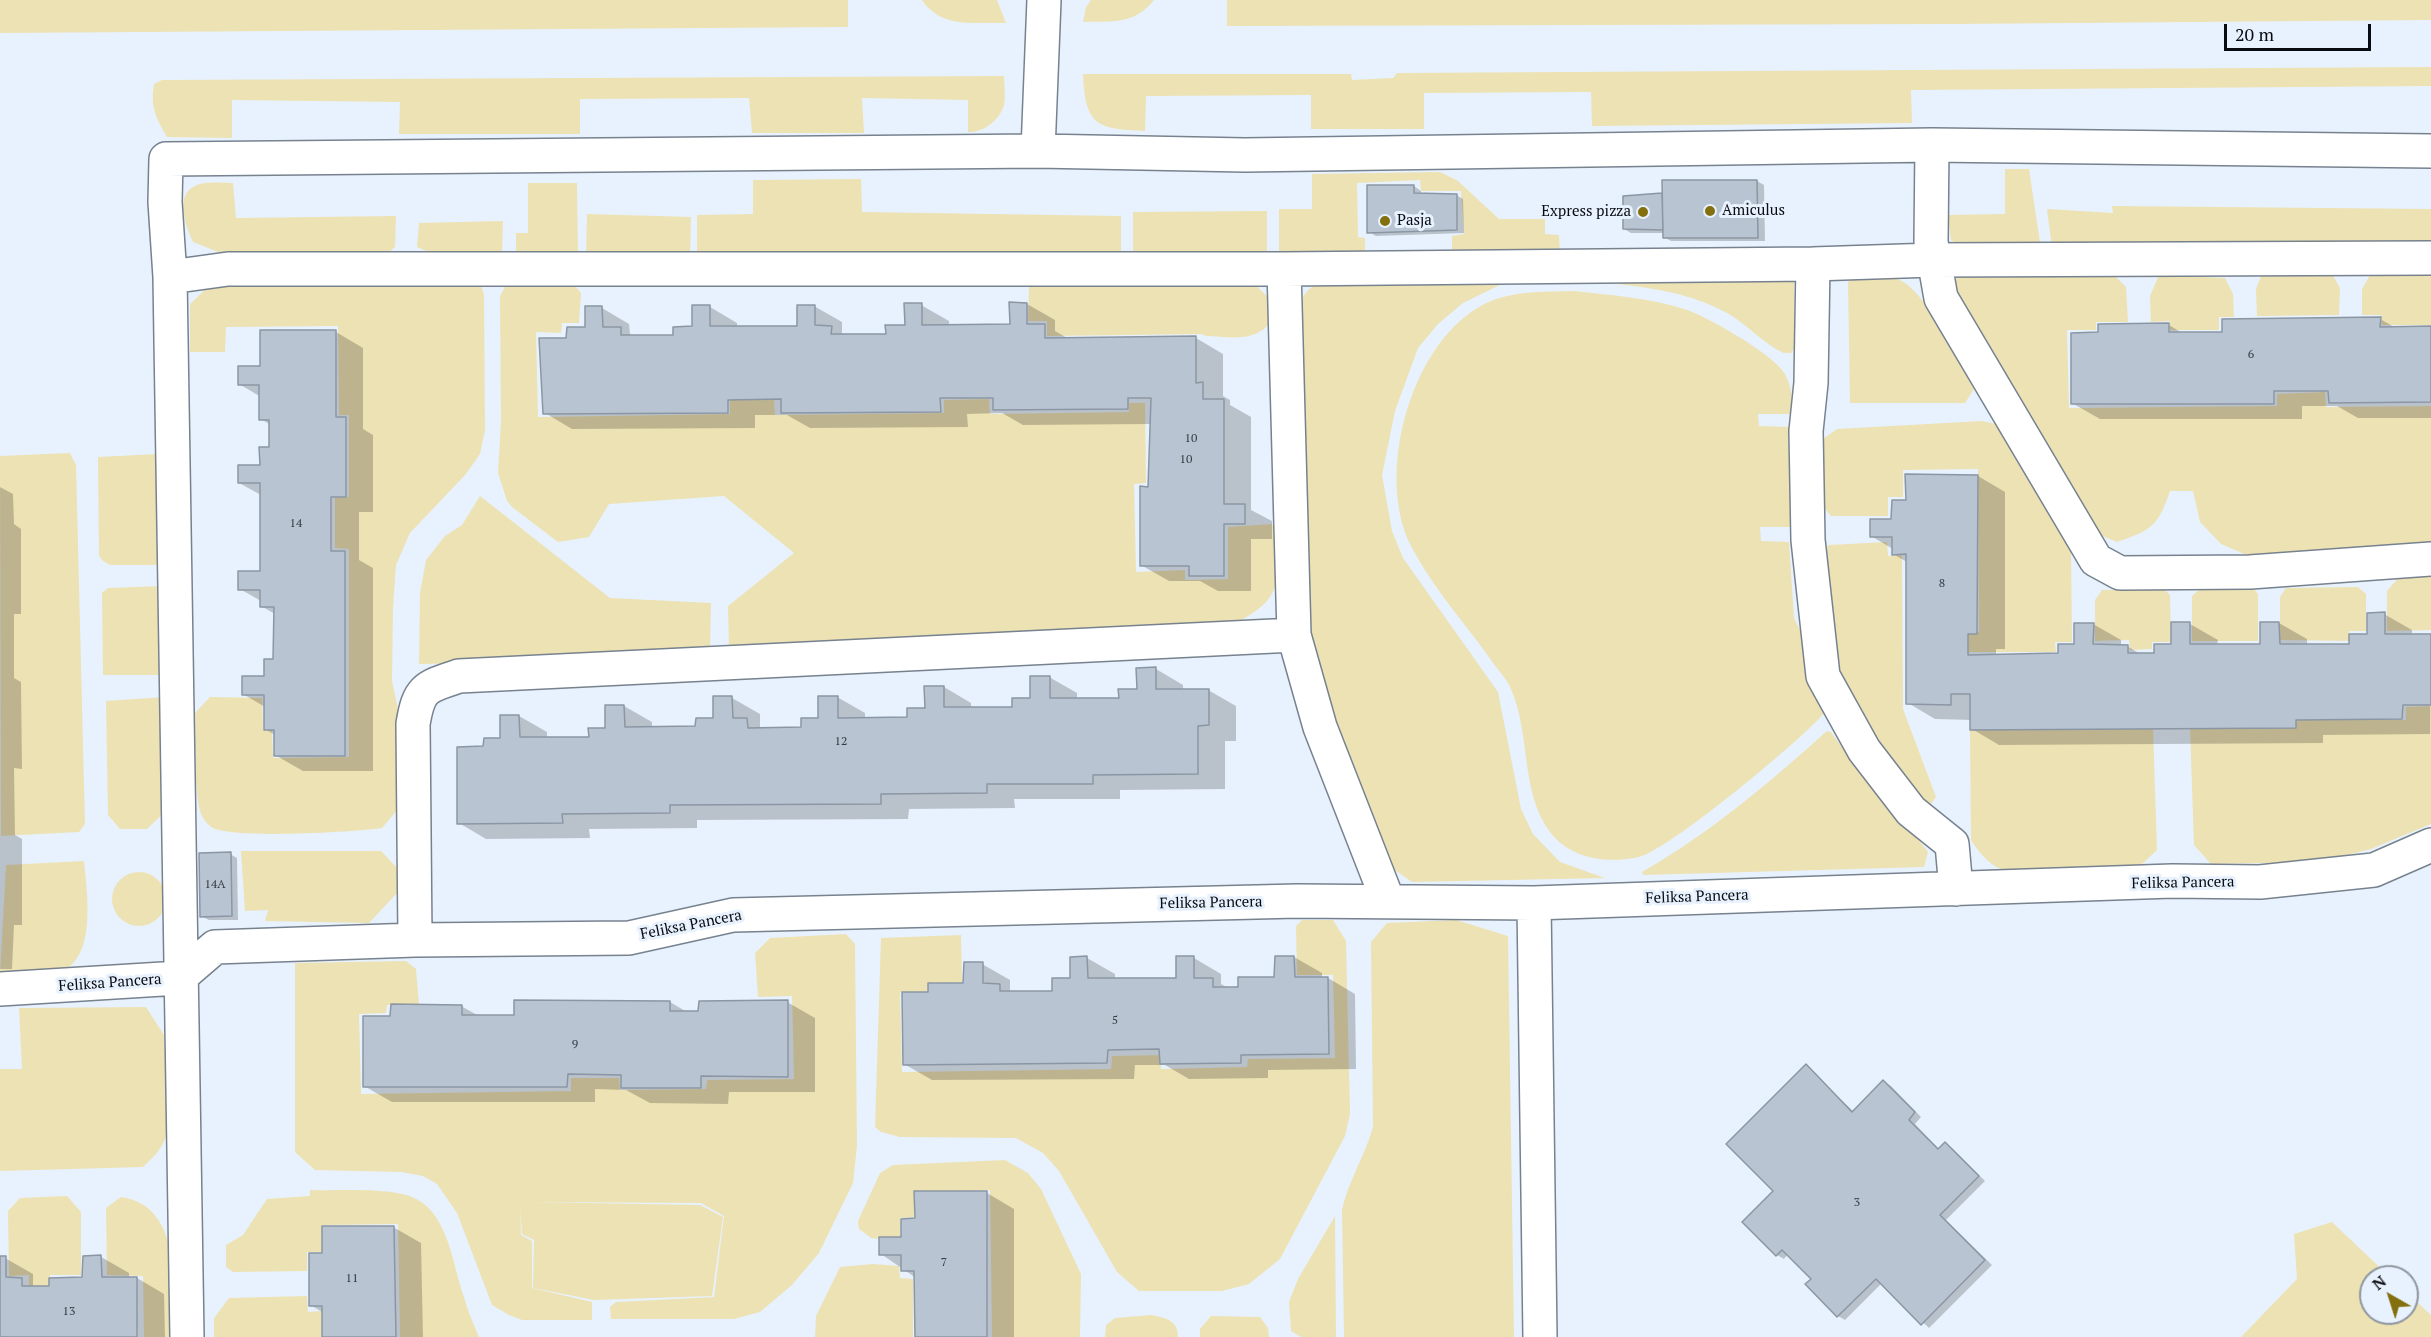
<!DOCTYPE html>
<style>
body{margin:0}
#map{position:relative;width:2431px;height:1337px;overflow:hidden;background:#e8f2fe;font-family:"PT Serif",serif}
canvas{display:block}
.north{position:absolute;left:2359px;top:1265px;width:60px;height:60px;box-sizing:border-box;background:#e8f2fe;border:2px solid #8f969f;border-radius:50%;rotate:321deg;font-size:16px;font-weight:700;line-height:24px;text-align:center;color:#090c11}
.north::after{content:'';display:block;margin:auto;width:21px;height:27px;background:#836f0d;clip-path:polygon(50% 0,100% 100%,50% 72%,0 100%)}
.scale{position:absolute;left:2224px;top:24px;width:147px;height:27px;box-sizing:border-box;border:3px solid #090c11;border-top:0;padding-left:8px;font-size:18px;line-height:21px;white-space:nowrap;color:#090c11;-webkit-text-stroke:4px #e8f2fe;paint-order:stroke}
</style>
<div id="map">
<canvas width="2431" height="1337"></canvas>
<div class="north">N</div>
<div class="scale">20 m</div>
</div>
<script>
const context = document.querySelector('canvas').getContext('2d');
context.lineJoin = 'round';
function paint(path, color) {
  context.fillStyle = color;
  context.fill(path, 'evenodd');
}
function strokePath(path, color, width, dash) {
  context.strokeStyle = color;
  context.lineWidth = width;
  context.lineCap = dash ? 'butt' : 'round';
  context.setLineDash(dash || []);
  context.stroke(path);
}
function drawText(font, color, halo, rows, align = 'center') {
  context.font = font + ' "PT Serif",serif';
  context.lineWidth = 6;
  context.setLineDash([]);
  context.textBaseline = 'middle';
  context.strokeStyle = halo;
  context.fillStyle = color;
  for (const [text, x, y, turn = 0] of rows) {
    context.save();
    context.translate(x, y);
    context.rotate((+turn || 0) * Math.PI / 180);
    context.textAlign = isNaN(turn) ? turn : align;
    if (halo) context.strokeText(text, 0, 0);
    context.fillText(text, 0, 0);
    context.restore();
  }
}
paint(new Path2D(`
 M0,0H848V27L0,33Z
 M922,0H997L1006,23C975,22 941,29 922,0Z
 M1091,0H1154C1134,25 1113,21 1083,22L1086,7Z
 M1227,0H2431V20L1953,24L1227,26Z
 M2431,67V86L1911,90L1912,123L1592,126L1591,92L1424,93V129H1311V95L1146,96L1145,131C1097,129 1085,126 1083,74H1351L1352,80L1393,78L1397,73Z
 M1004,76C1004,85 1006,96 1004,105C1000,120 983,133 968,132V100L862,98L864,133H752L749,98L580,99V134H399L400,102L232,100V138L167,137C156,118 150,107 154,84L162,80Z
 M2005,169H2029L2041,249H1964L1951,240L1948,215L2005,214Z
 M1440,172L1458,181L1499,219H1545V234L1559,235L1560,253L1452,255V236L1464,234L1461,191H1421L1420,180L1357,183L1358,237L1365,238V256L1279,257V209H1312V174Z
 M861,179L862,212L1121,216V256L697,258V215L753,214V180Z
 M233,183L236,218L396,216L395,247L386,255L236,259L193,242C186,227 174,195 195,186C205,181 221,183 233,183Z
 M528,183H577L578,255H516V233H528Z
 M2112,206L2431,209V246L2052,248L2047,209L2113,213Z
 M1267,211V256L1133,257V212Z
 M587,214L691,217L690,259L586,256Z
 M503,221L502,255L431,253L417,247L419,223Z
 M2373,270H2431V325H2382L2381,315H2362V289Z
 M2331,272L2340,288L2339,315L2257,316L2256,289L2262,274Z
 M1963,273L2113,274L2126,287L2128,322H2096V330H2067L2069,408L2277,406V394L2325,392L2326,407L2431,406V546L2249,556L2221,544L2200,522L2193,491H2170C2158,526 2152,530 2117,542L2100,535L1953,287L1955,280Z
 M2159,275L2225,278L2233,294L2234,317H2219V330H2170V321L2151,322L2150,296Z
 M1790,276L1794,281V349L1791,353H1784C1763,344 1747,324 1727,313C1686,290 1636,286 1591,281Z
 M1859,276C1875,276 1891,274 1905,283C1931,301 1957,360 1974,389L1965,403H1850L1848,282Z
 M280,279H397L408,287L416,282L480,283L484,294L485,430L480,454L466,474L410,533L396,565L393,608L392,681L398,709V809L382,828C353,832 237,839 213,828C209,826 205,821 203,818C193,802 196,734 195,713L210,697L262,698L263,730L272,731L273,758L349,757V549L335,548V498L349,497V415H339L338,326L226,327L225,352H190V304L211,284L259,283L272,286Z
 M1042,280L1253,283L1268,297L1273,319C1257,343 1232,337 1206,336L1202,334L1047,336V321H1028L1029,287Z
 M1325,281H1508L1463,303L1438,324L1418,348L1395,411L1382,475L1392,531L1403,558L1498,692L1521,809L1533,834L1560,862L1605,878L1412,882L1392,868L1324,690L1306,610L1299,306C1305,291 1310,286 1325,281Z
 M572,282L581,293L579,323H562L561,333L536,332L538,417L730,414V400L774,399L775,415L944,413V400L989,399L990,414L1129,412V403H1145L1146,483L1134,484L1136,572L1185,570V580L1228,579V527L1272,524C1285,546 1283,589 1262,606C1254,613 1244,618 1235,624L729,651L728,606L794,553L724,496L609,504L589,537L558,542L512,507L507,501L498,473L501,422L500,296L507,283Z
 M1574,291C1611,295 1649,298 1684,309C1705,315 1775,355 1785,374C1792,388 1793,398 1790,414H1758L1759,426L1791,427V527H1760L1761,541L1789,542L1794,618L1803,636L1825,712C1804,738 1669,850 1639,857C1608,864 1570,859 1550,832C1520,792 1531,735 1511,689C1507,679 1497,669 1491,660C1464,622 1432,587 1411,546C1375,475 1410,347 1479,307C1508,290 1541,292 1574,291Z
 M1982,421L1996,424L2071,546L2072,642H2055L2056,652H1968V632H1979L1978,469L1903,470V497H1888V516H1831L1821,504L1823,439L1837,429Z
 M70,453L76,465L85,824L79,832L1,836L0,456Z
 M158,454L159,565H110L103,561L99,556L98,457Z
 M480,496L610,598L711,603L710,652L599,661L419,664L420,593L426,560L445,536L462,525Z
 M1887,542L1888,556L1902,555L1903,709L1936,797L1928,808C1885,759 1841,700 1828,635C1822,609 1823,580 1820,553L1829,545Z
 M2400,576H2431V630L2387,631V591Z
 M162,586L164,675H103L102,593L108,588Z
 M2358,587L2366,594V631H2349V641L2280,640V597L2286,588Z
 M2253,588L2258,594V641H2192V596L2200,589Z
 M2164,589L2170,595L2171,642H2152V649L2130,650L2129,640L2095,641V600L2102,590Z
 M165,697L167,810L147,829H120L108,815L106,701Z
 M2431,706V824L2371,849L2319,862L2211,864L2194,845L2190,729L2296,728V720H2406V707Z
 M2153,729L2157,850L2139,867C2103,869 2033,879 2001,869C1988,864 1978,851 1971,840L1970,730Z
 M1827,731L1831,732L1874,792L1905,822L1928,852L1924,867L1643,875L1642,872C1709,834 1770,782 1827,731Z
 M241,851H381L400,871L398,892L369,923L265,921L268,910L245,911Z
 M84,861C87,893 98,963 56,973C39,977 17,973 0,973L6,865Z
 M112 899a27 27 0 1 1 54 0a27 27 0 1 1-54 0Z
 M1302,920H1333L1346,941L1350,1114L1345,1136L1280,1259L1249,1284L1222,1291H1139L1117,1272L1059,1171L1043,1153L1016,1138L900,1137L881,1132L875,1127L881,938L961,935L962,982L928,983L927,992H900L902,1072L1111,1069L1112,1056L1160,1055L1161,1069L1247,1067L1248,1059L1335,1058L1333,975H1297L1296,926Z
 M1456,920L1508,936L1514,1337H1344L1342,1210C1348,1181 1365,1156 1373,1127L1371,942L1387,923Z
 M846,934L855,944L857,1146L853,1183L819,1253L792,1285L760,1312L734,1319H611L610,1307L616,1302L714,1297L724,1216L701,1203L527,1202L700,1205L723,1217L712,1296L594,1300L533,1288L534,1240L522,1234L520,1208L521,1235L532,1241V1288L592,1302V1320H522L509,1315L492,1305L457,1213L437,1184L423,1176L401,1172L315,1170L295,1152V963L406,961L416,969L419,1005H387L386,1013L359,1014L361,1094L571,1091V1078H619L620,1090L706,1089L707,1080L794,1079L792,996L758,997L755,953L770,938Z
 M146,1007L164,1035L168,1127C165,1146 157,1154 143,1167L0,1171V1069H22L19,1008Z
 M1005,1160L1028,1173L1041,1189L1081,1274L1080,1337H992L990,1190L914,1192V1217L900,1218V1241L871,1238L859,1229L858,1221L880,1173L893,1165Z
 M310,1190C340,1191 373,1188 402,1194C447,1203 451,1258 463,1294C467,1309 473,1323 479,1337H400L398,1224L322,1225V1252H307V1271L233,1272L226,1267V1245L243,1235L267,1199L310,1196Z
 M67,1196L81,1212V1275H50L49,1286H29V1275L9,1276L8,1211L20,1198Z
 M121,1197C184,1206 173,1291 174,1337H144L143,1276L107,1275L106,1208Z
 M1335,1216L1336,1337H1301L1291,1331L1289,1302L1298,1279Z
 M2332,1222L2390,1277H2371V1313H2407V1293L2431,1315V1337H2241L2297,1279L2294,1234Z
 M873,1264L899,1266L900,1278L913,1279V1337H815L816,1316L840,1267Z
 M307,1296L308,1312L322,1311V1337H214V1318L229,1298Z
 M1151,1315C1166,1318 1178,1320 1178,1337H1105L1106,1325L1115,1318Z
 M1211,1316L1260,1317L1268,1328L1269,1337H1200V1329Z`), '#ede2b3');
paint(new Path2D(`
 M1757,181L1764,185L1765,241H1671L1664,237V233H1631L1624,229L1625,197L1664,195Z
 M1414,186L1421,191V195H1456L1463,199L1464,233L1376,236L1369,232Z
 M1011,304H1027L1055,320V331L1069,339L1196,338L1223,354V396L1230,400V405L1251,417V510L1272,521V539H1251V591H1218L1200,581H1169L1141,565L1150,488L1151,424L1023,425L1002,413L967,414L968,427L810,428L787,415H755V428L572,429L545,413L568,339L586,328L602,308L629,324L630,334L635,337H675L693,328L710,307L737,323V328H799L814,306L842,322V333L846,336H887L906,327L921,305L949,321V326H1011Z
 M2380,319L2396,328H2431V418H2358L2337,406H2302V419H2100L2072,403L2169,325L2184,334L2223,333Z
 M336,332L363,348V429L373,435V512H359V560L373,568V771H303L275,755V735L265,729V707L243,694L266,677L275,660V614L261,606V601L240,589L261,572V495L239,483L262,466L270,448L271,425L261,419V397L239,384L261,367Z
 M1978,476L2005,492V649H1996V656L2059,655L2075,646L2093,624L2121,640V646H2127L2142,655L2155,654L2172,646L2190,624L2218,640L2217,645H2261L2279,623L2307,639V645H2350L2368,636L2384,614L2412,630V635H2431L2430,734L2323,735V743L1999,745L1972,729V720L1935,719L1908,703L1907,562L1893,554V549L1871,536L1893,520L1908,502Z
 M0,487L13,494L14,524L21,529V614H14V678L21,682L22,769L14,768L15,835L22,839V925H14L12,969H0Z
 M1156,669L1183,685V690H1208L1236,706V741H1225V789L1120,790V799H1014L1015,808L909,809L908,819L697,820V828L589,829L590,838L486,839L459,823L485,748L502,740L519,716L547,732V739L590,738L607,729L606,706H624L652,722V728H696L714,720L732,698L760,714V727L764,729H803L819,720L837,697L865,713V719H909L926,709L944,687L971,703V709H1013L1032,699L1049,677L1077,693V699H1120L1138,691Z
 M230,854L237,858L238,920H209L201,916Z
 M1294,957L1322,973V978H1328L1355,994L1356,1069L1268,1070V1078L1189,1079L1165,1065H1135L1134,1079L932,1080L904,1064L930,993L965,985L982,964L1010,980V991L1014,993H1053L1071,980L1087,958L1115,974V979L1177,980L1194,958L1221,974V984L1228,988L1276,979Z
 M670,1002L687,1012H700L787,1002L815,1018V1092H729L728,1104L650,1103L626,1090L595,1089V1102H392L364,1086L392,1018L461,1006L479,1016H516Z
 M1806,1066L1854,1112L1884,1082L1891,1086L1921,1117L1915,1124L1939,1149L1945,1144L1952,1148L1985,1181L1946,1220L1992,1265L1929,1328L1882,1283L1845,1320L1838,1316L1813,1279L1788,1254L1784,1259L1777,1255L1775,1191Z
 M987,1193L1014,1209V1337H916V1278L881,1254L902,1238L916,1220Z
 M393,1227L421,1243L423,1337H324V1313L310,1305L324,1254Z
 M84,1257H101L129,1273V1278H137L164,1294L165,1337H0V1258H5L33,1274V1286L50,1288L84,1279Z`), '#0003');
const building = new Path2D(`
 M1662,180H1757L1758,238H1663Z
 M1367,185H1414V193L1457,194V230L1367,233Z
 M1662,193L1663,230L1623,229V196Z
 M1009,302L1027,303V324H1045V338L1196,336V383L1203,382V399H1224V504H1245V524H1224V576H1189V566H1140V486L1148,487L1151,398H1128V409L993,410V398H940L941,412L781,413V399L728,400V413L543,414L539,338H566L567,327H585V306H602L603,327H621V335H673V327L692,326V305H710V326H797V305H815V325L832,326L831,334H886L885,325H905L904,303H922V325L1010,324Z
 M2381,317L2380,327L2431,326V402L2329,403L2328,391H2274V404H2071V333L2098,332V324L2169,323V332H2222V319Z
 M260,330H336V417H346V497H331V551H345V756H274V730H264V695H242V676H264V659H273L274,607H260V590H238V571H260V483H238V465H260L259,447H269V420H259V385H238V366H260Z
 M1905,474L1978,475L1977,634H1968V655L2058,653V644H2074V623H2094L2093,644L2128,645V653H2154V644H2171V622H2190V644H2260V622H2279L2280,644H2349V634H2367V613L2385,612V634H2431V705H2403L2402,719L2296,720V728L1970,730V694H1951V705L1906,704V554L1892,555V537H1870V519H1891L1892,500H1906Z
 M1156,667V689H1209V725L1198,726V774L1093,775V784H987V793L881,794V804L670,805V813L562,814L563,823L457,824V747L483,746L484,738H500V715H519L520,737H589L588,728H605V705H624L625,727L695,726L696,718H713V696H732L733,718H747L748,728L801,727V718H818V696H838V718L907,717V708H925L924,686H944V707H1012V698H1030V676H1050V698H1119L1118,689H1137L1136,668Z
 M231,852L232,916L200,917L199,853Z
 M1087,956L1088,978H1176V956H1194V978H1213V987H1238V977H1274L1275,956H1294L1295,977H1328L1329,1054L1241,1055V1063L1160,1064L1159,1049L1108,1050L1107,1063L903,1065L902,992H928V983H963L964,962H983V983L1000,984V991H1052V978H1070V957Z
 M514,1000L670,1001V1011H698L699,1001L788,1000V1077L701,1076V1088H621V1075L568,1074L567,1087H363V1016H390L391,1004L462,1005V1015H514Z
 M1806,1064L1852,1112L1883,1080L1915,1112L1909,1120L1938,1149L1945,1142L1979,1176L1940,1215L1985,1260L1921,1325L1876,1279L1837,1317L1805,1284L1811,1279L1782,1250L1776,1256L1742,1222L1773,1191L1726,1144Z
 M914,1191H987V1337H915L914,1271H901V1255H879V1237H901V1219L915,1218Z
 M322,1226H394L396,1337H322V1306H309V1253H322Z
 M101,1255L102,1277H137V1337H0V1256H6V1277L22,1278V1286H49V1278L82,1277L83,1256Z`);
paint(building, '#b8c4d2');
strokePath(building, '#8b96a4', 1.5);
const minor = new Path2D(`
 M1932,145L1931,242L1941,298L2096,560L2120,573L2250,572L2431,559
 M1038,151L1044,0
 M1284,269L1294,635L1320,727L1388,901
 M170,277L228,269H1284L1813,264
 M1956,889L1952,844L1911,811L1864,750L1823,676L1808,540L1806,431L1811,383L1813,264L1933,260L2431,258
 M1534,903L1540,1337
 M415,940L413,724C419,688 425,687 459,676L1294,635
 M0,989L179,978L215,947L415,940L629,938L733,915L1297,901L1534,903L2172,881L2260,882L2374,870L2431,845
 M187,1337L170,277L165,202L166,159L1038,151L1245,155L1932,145L2431,151`);
strokePath(minor, '#77828f', 36);
strokePath(minor, '#fff', 33);
for (const [x, y, r, color] of [
 [1710,211,6,"#836f0d"],
 [1643,212,6,"#836f0d"],
 [1385,221,6,"#836f0d"]
]) {
  const dot = new Path2D();
  dot.arc(x, y, r, 0, 2 * Math.PI);
  context.fillStyle = color;
  context.fill(dot);
  strokePath(dot, '#e8f2fe', 2);
}
drawText('12px', '#353a41', null, [
 ["6",2251,355],
 ["10",1191,439],
 ["10",1186,460],
 ["14",296,524],
 ["8",1942,584],
 ["12",841,742],
 ["14A",215,885],
 ["5",1115,1021],
 ["9",575,1045],
 ["3",1857,1203],
 ["7",944,1263],
 ["11",352,1279],
 ["13",69,1312]
]);
drawText('15px', '#090c11', '#e8f2fe', [
 ["Amiculus",1722,211],
 ["Express pizza",1631,212,"right"],
 ["Pasja",1397,221]
], 'left');
drawText('15px', '#090c11', '#e8f2fe', [
 ["Feliksa Pancera",2183,883,-1],
 ["Feliksa Pancera",1697,897,-2],
 ["Feliksa Pancera",1211,903,-1],
 ["Feliksa Pancera",691,925,-11],
 ["Feliksa Pancera",110,983,-4]
]);
</script>
